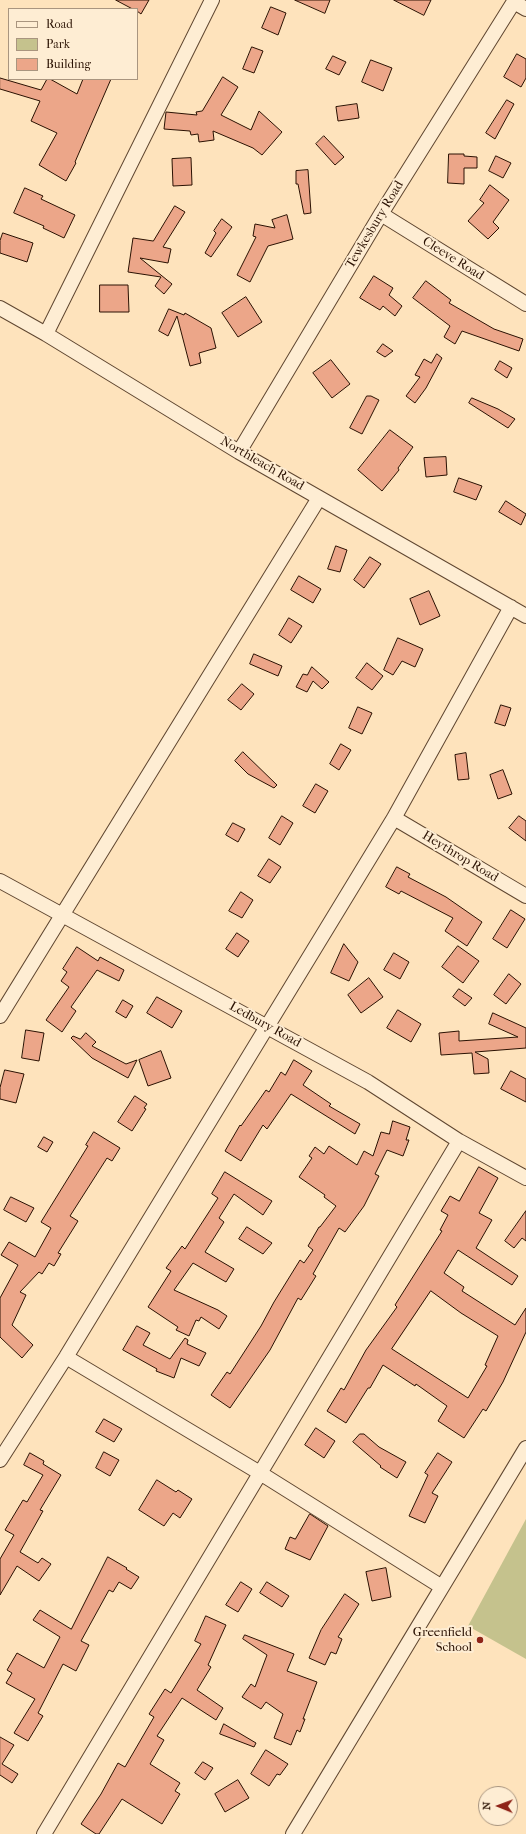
<!DOCTYPE html>
<style>
body{margin:0}
#map{position:relative;width:526px;height:1834px;overflow:hidden;background:#fee3bc;font-family:"IM FELL French Canon",serif}
canvas{display:block}
.legend{position:absolute;left:8px;top:8px;width:130px;height:72px;box-sizing:border-box;background:#feedd3;border:1px solid #a9957f;margin:0;padding:5px 7px;list-style:none;font-size:12px;color:#2a1102}
.legend li{display:flex;align-items:center;gap:8px;height:20px}
.legend b{width:20px;border:1px solid #a9957f}
.north{position:absolute;left:478px;top:1786px;width:40px;height:40px;box-sizing:border-box;background:#feedd3;border:1px solid #a9957f;border-radius:50%;rotate:271deg;font-size:11px;font-weight:700;line-height:16px;text-align:center;color:#2a1102}
.north::after{content:'';display:block;margin:auto;width:14px;height:18px;background:#8f2418;clip-path:polygon(50% 0,100% 100%,50% 72%,0 100%)}
</style>
<div id="map">
<canvas width="526" height="1834"></canvas>
<ul class="legend">
<li><b style="height:5px;background:#feedd3"></b>Road</li>
<li><b style="height:11px;background:#c5c28d"></b>Park</li>
<li><b style="height:11px;background:#eca689"></b>Building</li>
</ul>
<div class="north">N</div>
</div>
<script>
const context = document.querySelector('canvas').getContext('2d');
context.lineJoin = 'round';
function paint(path, color) {
  context.fillStyle = color;
  context.fill(path, 'evenodd');
}
function strokePath(path, color, width, dash) {
  context.strokeStyle = color;
  context.lineWidth = width;
  context.lineCap = dash ? 'butt' : 'round';
  context.setLineDash(dash || []);
  context.stroke(path);
}
function drawText(font, color, halo, rows, align = 'center') {
  context.font = font + ' "IM FELL French Canon",serif';
  context.lineWidth = 4;
  context.setLineDash([]);
  context.textBaseline = 'middle';
  context.strokeStyle = halo;
  context.fillStyle = color;
  for (const [text, x, y, turn = 0] of rows) {
    context.save();
    context.translate(x, y);
    context.rotate((+turn || 0) * Math.PI / 180);
    context.textAlign = isNaN(turn) ? turn : align;
    if (halo) context.strokeText(text, 0, 0);
    context.fillText(text, 0, 0);
    context.restore();
  }
}
paint(new Path2D(`
 M526,1519V1659L468,1626Z`), '#c5c28d');
const building = new Path2D(`
 M116,0H149L141,14L137,11V9H133Z
 M295,0H330L325,13Z
 M394,0H431L424,15Z
 M271,7L286,13L278,35L262,28Z
 M252,47L263,51L254,73L243,69Z
 M517,54L526,59V78L521,87L504,77Z
 M333,56L346,62L339,75L326,69Z
 M371,60L392,68L383,91L362,82Z
 M223,77L238,87L221,115L251,130L259,111L282,132L262,155L253,148L213,131L214,140L199,142L198,134L191,135L190,131L164,129L166,112L197,115L196,112L202,111Z
 M0,78L41,90L47,79H50L77,94L83,79H111L75,162L76,163L66,181L39,165L57,133L31,121L40,101L0,89Z
 M507,100L514,104L495,139L486,133Z
 M357,104L359,118L338,121L336,107Z
 M324,136L344,157L335,165L316,144Z
 M449,154H464V156L477,157V168H464V184L448,183Z
 M496,156L511,163L503,178L489,171Z
 M191,158L192,185L173,186L172,159Z
 M308,170L311,213L304,214L298,184H296V171Z
 M490,185L509,200L493,222L499,228L488,239L468,221L484,203L480,200Z
 M25,188L43,196L41,199L75,215L64,238L43,228L44,226L14,213Z
 M175,206L185,212L163,247L171,249L168,263L140,258L172,284L164,294L155,286L161,277L128,272L133,238L153,241Z
 M287,215L293,239L268,246L250,282L237,275L256,237L253,236L255,224L275,228L272,220Z
 M222,219L232,227L211,257L205,253L216,233L214,231Z
 M3,233L33,243L27,262L0,253V241Z
 M374,276L393,288L389,295L402,306L395,316L383,306L380,310L360,298Z
 M426,281L451,300L449,303L494,329L523,339L519,351L462,331L455,344L444,337L450,326L413,298Z
 M100,285H128L129,312H100Z
 M246,297L262,322L238,337L222,313Z
 M169,309L184,315L185,313L211,328L216,348L199,353L201,363L190,366L177,316L168,336L159,331Z
 M383,344L393,351L385,357L377,352Z
 M437,354L442,358L426,388L415,403L406,396L420,377L415,375L424,359L431,363Z
 M331,360L350,384L332,398L313,373Z
 M500,361L512,368L507,378L495,370Z
 M367,396H371L379,400L362,434L350,428Z
 M472,398L498,409L515,419L508,428L469,403Z
 M390,430L413,447L398,468L399,470L382,491L358,470Z
 M446,457L447,475L426,477L424,458Z
 M459,478L482,486L476,500L454,492Z
 M506,501L526,514L521,525L499,512Z
 M336,546L347,550L340,572L328,569Z
 M370,557L381,564L364,588L354,580Z
 M299,576L321,589L313,603L291,590Z
 M429,591L440,616L420,625L410,599Z
 M289,618L302,626L291,643L279,635Z
 M398,638L423,649L415,667L402,661L393,675L384,670Z
 M254,654L282,666L278,676L250,664Z
 M367,663L383,676L372,690L356,678Z
 M312,667L329,682L322,689L313,681L307,692L296,687L303,674L307,675Z
 M242,684L254,694L241,710L228,700Z
 M501,705L511,708L505,726L495,723Z
 M358,707L372,713L362,734L349,728Z
 M341,744L351,750L339,770L330,764Z
 M243,752L277,785L274,788L248,774L235,761Z
 M466,753L469,779L458,780L455,755Z
 M503,770L512,794L498,799L490,775Z
 M316,784L328,791L315,813L303,806Z
 M282,816L293,823L280,845L269,838Z
 M519,816L526,821V841L509,828Z
 M233,823L245,829L238,842L226,835Z
 M269,859L281,867L270,883L258,876Z
 M397,867L410,874L408,877L446,897L482,922L467,946L445,931L453,918L401,891L399,894L386,887Z
 M241,892L253,900L242,918L229,911Z
 M511,910L525,919L507,948L493,939Z
 M237,933L249,941L238,957L226,949Z
 M344,944L358,962L349,981L331,973Z
 M458,946L479,961L463,983L442,967Z
 M77,947L98,961L100,957L124,970L119,981L97,970L71,1007L76,1011L62,1032L46,1020L69,987L61,981L67,972L63,969Z
 M394,953L409,962L400,979L384,970Z
 M509,974L521,984L506,1004L494,995Z
 M369,978L383,997L361,1013L348,995Z
 M459,989L472,998L465,1006L453,997Z
 M157,997L182,1011L172,1028L147,1013Z
 M123,1000L133,1006L126,1018L116,1012Z
 M398,1010L421,1024L411,1042L387,1028Z
 M493,1013L526,1028V1048L475,1052L488,1059L489,1073L474,1074L472,1053L441,1055L439,1033L459,1031V1041L518,1037L489,1024Z
 M26,1030L44,1033L39,1061L22,1058Z
 M86,1033L96,1042L92,1046L126,1064L137,1060L128,1078L92,1058L71,1038L73,1036L80,1039Z
 M161,1051L171,1078L148,1086L139,1060Z
 M294,1060L312,1071L303,1085L331,1104L329,1106L360,1124L355,1134L291,1094L267,1129L263,1125L241,1161L225,1151L240,1125L241,1126L266,1090L269,1092L281,1072L285,1075Z
 M5,1070L24,1074L16,1103L0,1099V1088Z
 M511,1071L526,1079V1102L501,1089Z
 M135,1096L147,1104L144,1108L146,1109L132,1131L118,1122Z
 M393,1121L410,1127L406,1140H409L403,1156L387,1150L375,1174L379,1176L364,1206L345,1232L339,1228L313,1274L316,1276L301,1300L298,1298L270,1350L230,1408L211,1395L227,1372L230,1374L261,1326L274,1302L300,1260L304,1263L313,1250L308,1246L319,1227H320L336,1206L324,1197L325,1195L299,1177L312,1158L309,1156L315,1147L324,1154L329,1146L357,1165L364,1151L373,1156L381,1132L389,1134Z
 M94,1132L120,1148L112,1161L107,1158L70,1216L78,1221L58,1253L61,1254L54,1266L49,1263L42,1274L39,1272L20,1292L26,1295L12,1325L33,1345L22,1358L0,1337V1298L18,1265L1,1255L9,1242L35,1257L51,1228L41,1222L88,1146L86,1145Z
 M44,1137L53,1142L47,1152L38,1147Z
 M479,1167L498,1178L479,1213L492,1220L476,1248L518,1276L512,1285L458,1250L444,1273L464,1287L462,1291L515,1325L526,1308V1332L503,1382L486,1411L483,1409L464,1438L438,1421L447,1406L416,1384L415,1386L383,1365L370,1388H368L346,1423L327,1411L341,1388L344,1390L366,1350L397,1307L395,1305L442,1231L440,1230L448,1215L441,1211L450,1196L459,1201ZM431,1291L461,1313L498,1336L485,1365L487,1366L468,1398L392,1349Z
 M225,1172L272,1201L263,1215L234,1194L219,1218L224,1222L205,1252L234,1269L226,1282L193,1263L174,1290L218,1310L227,1316L219,1329L201,1317L199,1321L196,1320L189,1336L176,1330L178,1327L148,1307L171,1271L166,1268L182,1246L185,1249L218,1198L212,1194Z
 M11,1197L34,1208L26,1222L4,1210Z
 M526,1211V1241L522,1238L514,1248L505,1241Z
 M247,1227L272,1243L263,1254L239,1239Z
 M137,1326L150,1333L143,1345L170,1359L185,1338L188,1340L187,1344L206,1353L199,1366L181,1358L174,1378L156,1371L157,1369L123,1350Z
 M104,1419L122,1429L114,1442L96,1432Z
 M316,1428L335,1441L324,1458L305,1445Z
 M360,1434H364L379,1447L406,1462L397,1478L380,1467L381,1466L353,1442Z
 M104,1452L119,1460L110,1476L96,1468Z
 M30,1453L44,1461L43,1464L61,1475L40,1510L43,1511L20,1552L38,1563L42,1558L51,1564L39,1581L17,1566L0,1595V1559L14,1535L5,1530L23,1500L27,1502L43,1475L24,1465Z
 M438,1453L452,1462L432,1493L438,1496L425,1523L409,1516L428,1475L425,1473Z
 M157,1480L176,1492L178,1490L192,1499L180,1518L173,1513L164,1526L139,1510Z
 M310,1514L328,1526L310,1560L285,1549L290,1537L295,1539Z
 M108,1557L127,1568L126,1569L139,1577L131,1589L119,1582L113,1592L109,1590L81,1641L89,1645L76,1671L63,1664L38,1713L43,1716L28,1741L14,1733L35,1699L6,1683L12,1673L7,1670L17,1653L44,1668L60,1637L33,1620L40,1610L71,1629Z
 M386,1568L391,1597L372,1601L366,1572Z
 M241,1582L252,1589L238,1612L226,1605Z
 M267,1582L289,1596L282,1607L260,1593Z
 M345,1594L359,1604L338,1637L342,1639L336,1654L331,1652L325,1665L309,1658L321,1630Z
 M206,1616L226,1625L208,1665L211,1667L197,1690L223,1708L216,1720L182,1698L157,1736L164,1740L150,1764L180,1783L175,1791L180,1794L162,1824L122,1799L99,1834H96L81,1824L101,1794L118,1763L125,1767L154,1717L149,1714L165,1689L171,1693L201,1644L195,1641Z
 M245,1635L294,1654L287,1671L317,1682L303,1719H305L300,1732L297,1730L291,1745L274,1738L283,1714L266,1702L261,1709L242,1697L251,1684L255,1687L267,1655L243,1639Z
 M224,1724L256,1743L254,1747L220,1734Z
 M0,1737L14,1745L2,1764L18,1774L12,1783L0,1775Z
 M266,1750L288,1764L280,1775L277,1774L269,1786L251,1774Z
 M203,1762L213,1768L205,1780L195,1773Z
 M238,1780L249,1798L225,1812L215,1794Z`);
paint(building, '#eca689');
strokePath(building, '#2a1102', 1);
const minor = new Path2D(`
 M514,2L526,9
 M381,214L526,304
 M0,308L46,334L239,452L526,616
 M46,334L212,0
 M239,452L381,214L515,0
 M394,818L526,896
 M0,881L368,1082L459,1141L526,1178
 M0,1016L319,498
 M66,1357L260,1473L442,1587
 M0,1460L66,1357L394,818L511,607
 M44,1834L459,1141
 M293,1834L526,1448`);
strokePath(minor, '#5f4630', 16);
strokePath(minor, '#feedd3', 14);
for (const [x, y, r, color] of [
 [480,1640,4,"#8f2418"]
]) {
  const dot = new Path2D();
  dot.arc(x, y, r, 0, 2 * Math.PI);
  context.fillStyle = color;
  context.fill(dot);
  strokePath(dot, '#feedd3', 1.5);
}
drawText('13px', '#2a1102', '#feedd3', [
 ["Tewkesbury Road",375,225,-59],
 ["Cleeve Road",453,259,32],
 ["Northleach Road",262,464,30],
 ["Heythrop Road",460,857,31],
 ["Ledbury Road",265,1025,29]
]);
drawText('13px', '#2a1102', '#feedd3', [
 ["Greenfield",472,1633],
 ["School",472,1648]
], 'right');
</script>
